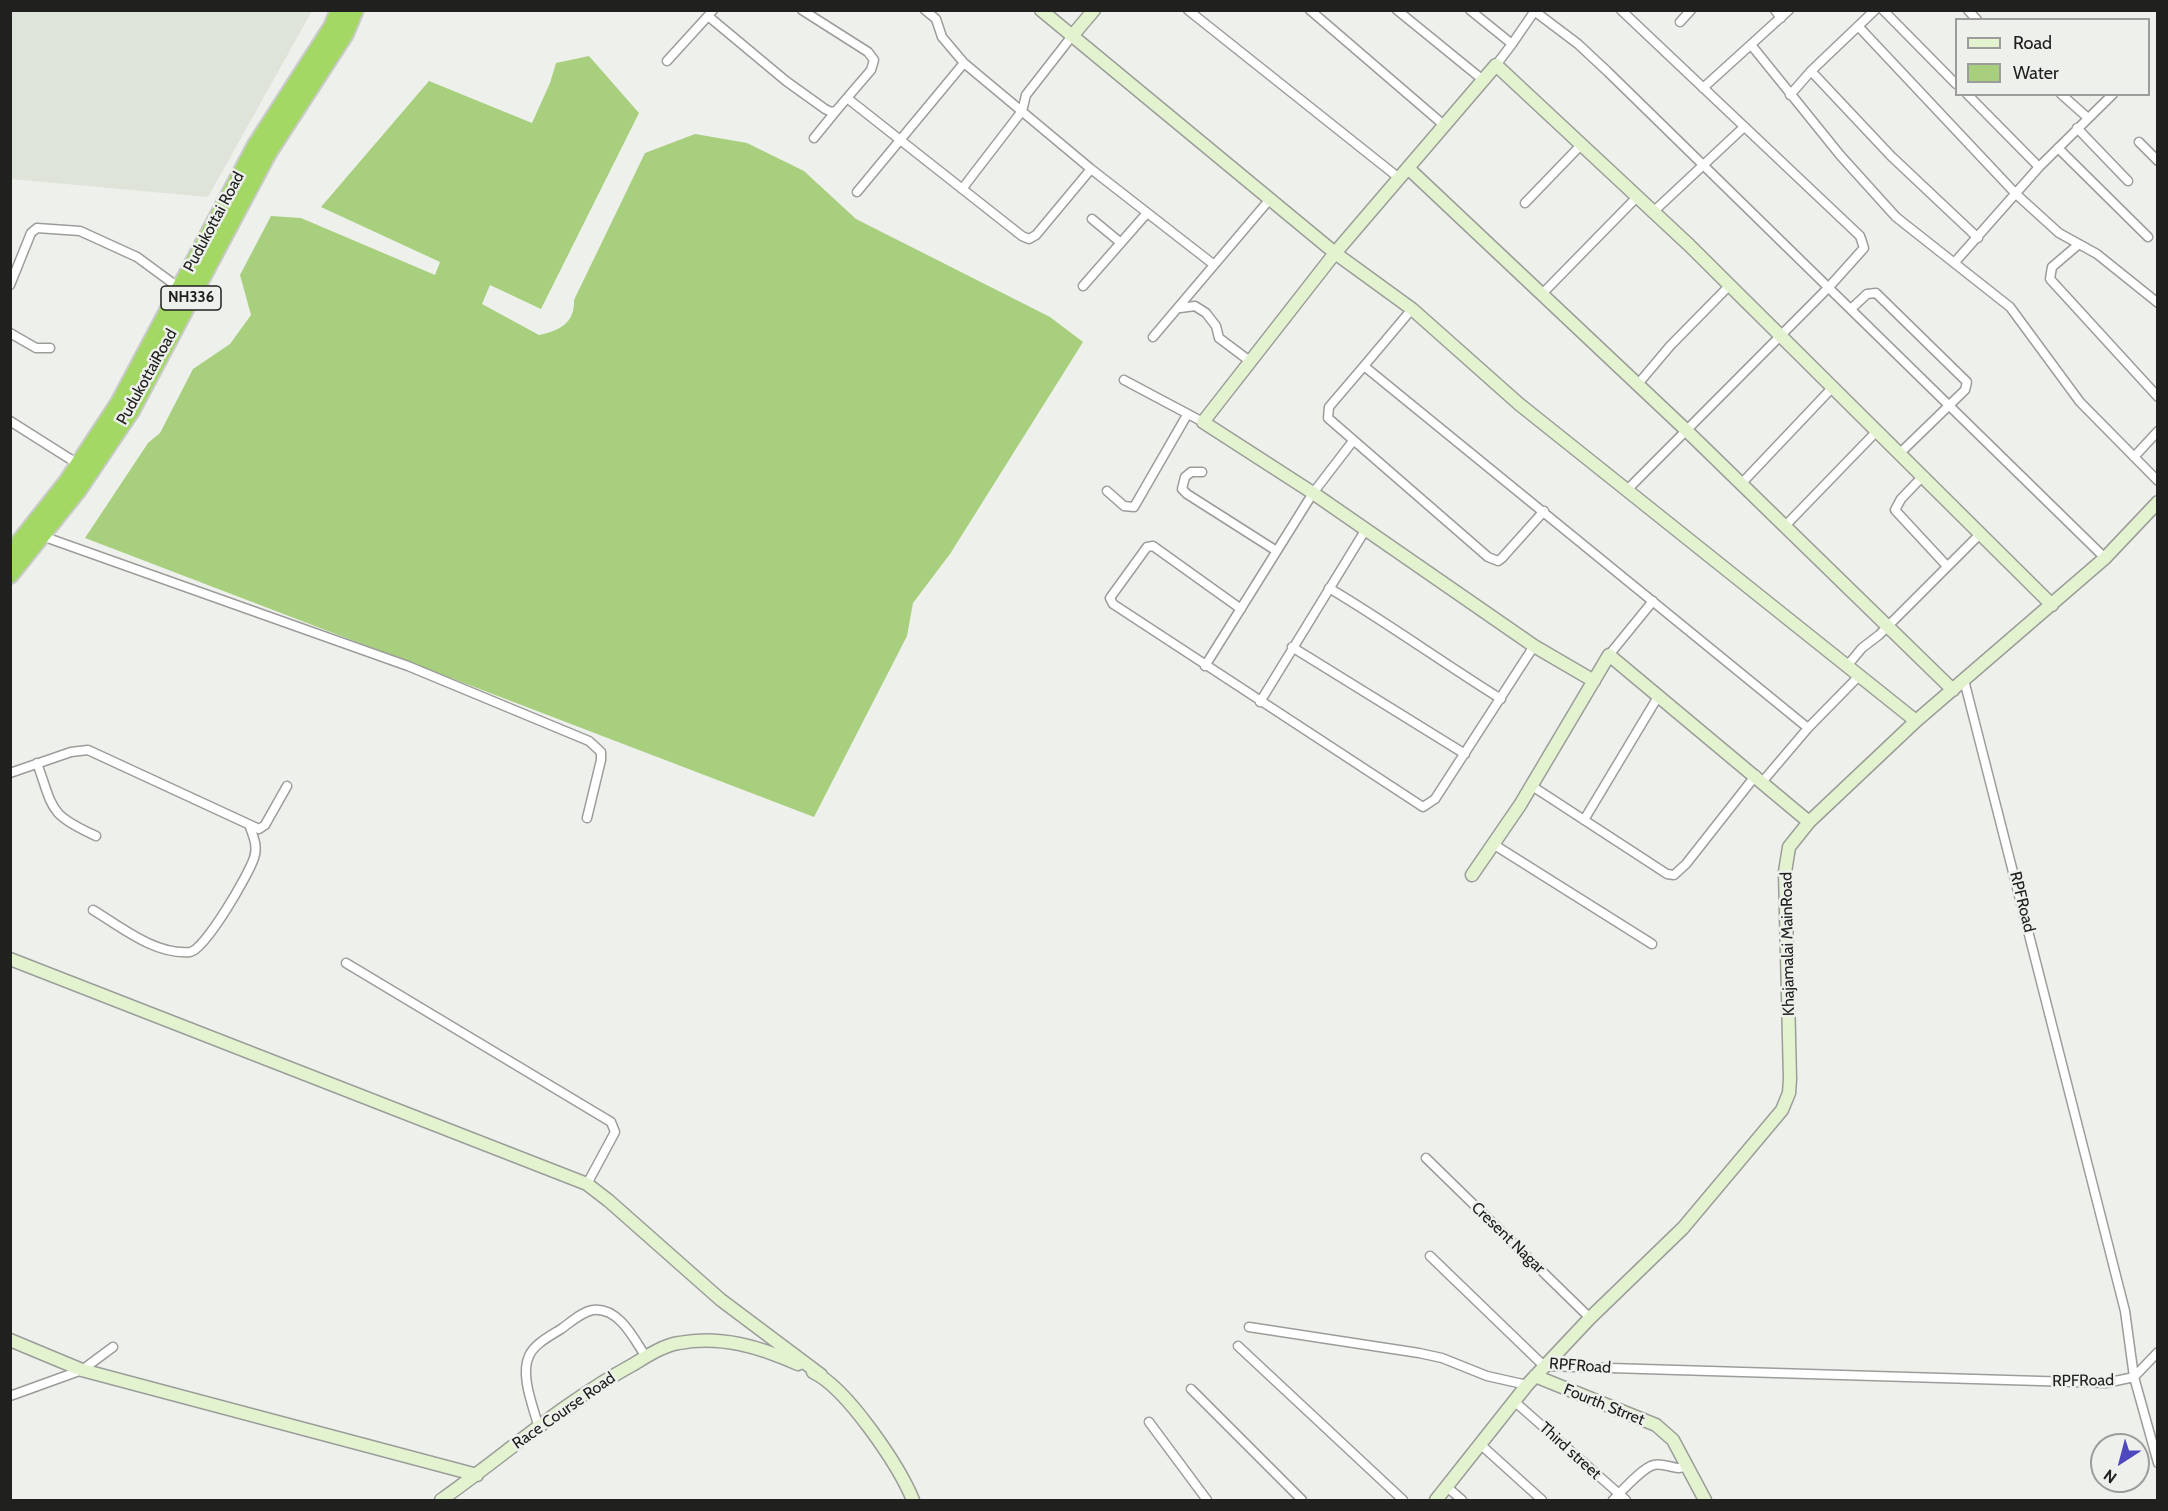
<!DOCTYPE html>
<style>
body{margin:0}
#map{position:relative;width:2168px;height:1511px;overflow:hidden;background:#eef0ec;font-family:Cabin,sans-serif}
canvas{display:block}
.frame{position:absolute;inset:0;border:12px solid #20211f;pointer-events:none}
.legend{position:absolute;left:1955px;top:18px;width:195px;height:78px;box-sizing:border-box;background:#eef0ec;border:2px solid #9c9d9a;margin:0;padding:8px 10px;list-style:none;font-size:18px;color:#20211f}
.legend li{display:flex;align-items:center;gap:12px;height:30px}
.legend b{width:30px;border:2px solid #9c9d9a}
.north{position:absolute;left:2090px;top:1433px;width:60px;height:60px;box-sizing:border-box;background:#eef0ec;border:2px solid #9c9d9a;border-radius:50%;rotate:216deg;font-size:16px;font-weight:700;line-height:24px;text-align:center;color:#20211f}
.north::after{content:'';display:block;margin:auto;width:21px;height:27px;background:#4e47be;clip-path:polygon(50% 0,100% 100%,50% 72%,0 100%)}
</style>
<div id="map">
<canvas width="2168" height="1511"></canvas>
<div class="frame"></div>
<ul class="legend">
<li><b style="height:8px;background:#e3f3d0"></b>Road</li>
<li><b style="height:16px;background:#a7cf7d"></b>Water</li>
</ul>
<div class="north">N</div>
</div>
<script>
const context = document.querySelector('canvas').getContext('2d');
context.lineJoin = 'round';
function paint(path, color) {
  context.fillStyle = color;
  context.fill(path, 'evenodd');
}
function strokePath(path, color, width, dash) {
  context.strokeStyle = color;
  context.lineWidth = width;
  context.lineCap = dash ? 'butt' : 'round';
  context.setLineDash(dash || []);
  context.stroke(path);
}
function drawText(font, color, halo, rows, align = 'center') {
  context.font = font + ' Cabin,sans-serif';
  context.lineWidth = 5;
  context.setLineDash([]);
  context.textBaseline = 'middle';
  context.strokeStyle = halo;
  context.fillStyle = color;
  for (const [text, x, y, turn = 0] of rows) {
    context.save();
    context.translate(x, y);
    context.rotate((+turn || 0) * Math.PI / 180);
    context.textAlign = isNaN(turn) ? turn : align;
    if (halo) context.strokeText(text, 0, 0);
    context.fillText(text, 0, 0);
    context.restore();
  }
}
paint(new Path2D(`
 M10,11L11,10L312,11L208,197L11,179Z`), '#dfe4da');
paint(new Path2D(`
 M589,56L639,113L541,309L490,285L482,304L539,335C559,331 575,323 574,300L645,153L695,134L747,143L804,171L856,219L1050,317L1083,342L950,554L913,603L907,636L814,817L85,538L148,443L160,433L193,369L230,344L251,315L240,275L271,216L301,218L435,275L440,262L321,207L429,81L532,123L550,83L556,63Z`), '#a7cf7d');
const street = new Path2D(`
 M713,10L708,16L786,81L825,109L831,112L836,111L847,98
 M802,10L868,52L874,60L871,70L847,98L1022,236L1029,239L1036,235L1091,169
 M925,10L936,19L942,37L964,63
 M1188,10L1399,178
 M1310,10L1445,126
 M1397,10L1483,80
 M1470,10L1512,44L1496,65
 M1533,10L1578,44L1608,72L2105,558
 M1621,10L1860,236L1864,248L1829,287L1627,490
 M1775,10L1781,18
 M1883,10L1956,84
 M1968,10L1977,20
 M1680,22L1691,10
 M1858,26L2016,194L2059,233L2097,254L2158,303
 M1512,44L1534,12
 M1752,46L1840,155L1896,217L2010,307L2080,402L2158,481
 M667,61L708,16
 M1811,71L1891,156L1978,238
 M1703,88L1789,10
 M1967,94L2039,167
 M2061,94L2088,118
 M1790,95L1811,71L1875,10
 M2077,128L2128,181
 M814,138L836,111
 M2139,142L2158,161
 M2058,148L2148,237
 M962,189L1022,111L1026,95L1072,36
 M857,192L964,63L1091,169L1213,264
 M1525,203L1581,145
 M1652,213L1744,127
 M1092,219L1121,243
 M2079,244L2052,267L2050,279L2158,397
 M1955,262L2039,167L2113,94
 M10,285L31,233L37,228L80,231L137,257L182,290
 M1083,286L1147,213
 M1542,294L1637,197
 M1180,308L1195,306L1206,313L1216,326L1219,338L1251,362
 M1852,308L1867,294L1876,293L1967,382L1965,390L1899,454
 M1412,309L1364,366L1808,728
 M10,333L36,348H50
 M1153,337L1270,199
 M1364,366L1329,407L1328,418L1488,557L1498,561L1502,558L1544,511
 M1124,380L1203,422
 M1638,384L1670,346L1729,286
 M10,421L78,464
 M2134,457L2158,431
 M1202,472H1191L1185,477L1182,489L1187,494L1275,550
 M1922,477L1901,499L1895,510L1946,565
 M1741,484L1832,388
 M1107,491L1124,506L1134,507L1187,415
 M1785,526L1876,432
 M42,536L408,666L589,741L601,752V760L587,818
 M1329,588C1388,623 1443,663 1501,699
 M1241,609L1153,546L1147,547L1110,598L1113,604L1423,807L1435,799L1534,646
 M1292,647L1465,754
 M1609,655L1653,601
 M1205,666L1313,493L1353,441
 M1847,666L1862,648L1879,635L1980,534
 M1260,702L1366,529
 M37,763C54,810 48,814 96,836
 M10,773L71,752L88,750L259,829L265,825L287,786
 M1763,781L1808,728L1859,676
 M1532,786L1667,874L1674,875L1686,864L1756,775
 M1584,820L1659,695
 M1493,844L1652,944
 M93,910C121,927 155,955 190,952C205,950 249,874 254,858C258,847 254,838 250,827
 M346,963L611,1122L615,1132L587,1184
 M1426,1158L1590,1318
 M1430,1256L1544,1366L2106,1383L2134,1377L2125,1311L1964,680
 M1249,1327L1419,1353L1442,1358L1487,1376L1527,1385
 M1238,1346L1403,1500
 M2158,1352L2134,1377L2158,1463
 M1191,1389L1302,1500
 M10,1396L82,1370L113,1347
 M1514,1401L1626,1500
 M1149,1422L1207,1500
 M538,1425C533,1406 520,1375 529,1356C534,1344 550,1336 561,1329C570,1323 581,1312 593,1310C619,1307 634,1339 646,1357
 M1480,1444L1542,1500
 M1447,1487L1462,1500
 M1613,1500C1621,1492 1643,1467 1654,1465C1665,1462 1676,1472 1687,1466`);
const secondary = new Path2D(`
 M1041,10L1335,253L1203,422L1313,493L1534,646L1594,681
 M1072,36L1094,10
 M1408,168L1686,430L1953,690
 M1916,721L1519,404L1412,309L1335,253L1496,65L1689,245L2052,605
 M1472,875L1520,805L1609,655L1809,822
 M10,959L587,1184L609,1201L721,1300L821,1375
 M10,1340L82,1370L477,1475
 M813,1372C847,1388 899,1466 913,1500
 M1535,1376L1656,1425L1673,1440L1705,1500
 M441,1500C506,1454 564,1402 634,1364C647,1356 664,1345 679,1343C721,1335 760,1347 798,1364
 M1436,1500L1527,1385L1590,1318L1683,1228L1782,1110L1789,1093L1790,1079L1785,872L1789,847L1809,822L1916,721L2105,558L2158,502`);
const highway = new Path2D(`
 M10,554L67,482L119,403L256,145L332,27L339,10
 M10,575L78,490L131,411L268,153L345,34L355,10`);
strokePath(street, '#9c9d9a', 11);
strokePath(secondary, '#9c9d9a', 15);
strokePath(highway, '#c9cac9', 20);
strokePath(street, '#fff', 8);
strokePath(secondary, '#e3f3d0', 12);
strokePath(highway, '#a3d864', 16);
for (const [x, y, w] of [
 [191,298,60]
]) {
  const box = new Path2D();
  box.roundRect(x - w / 2, y - 12, w, 24, 4.5);
  context.fillStyle = '#eef0ec';
  context.fill(box);
  strokePath(box, '#20211f', 1.5);
}
drawText('bold 15px', '#20211f', null, [
 ["NH336",191,298]
]);
drawText('16px', '#20211f', '#eef0ec', [
 ["Pudukottai Road",214,222,-62],
 ["PudukottaiRoad",147,377,-61],
 ["RPFRoad",2022,902,76],
 ["Khajamalai MainRoad",1788,944,-91],
 ["Cresent Nagar",1508,1238,44],
 ["RPFRoad",1580,1366,4],
 ["RPFRoad",2083,1381,-1],
 ["Fourth Strret",1604,1405,22],
 ["Race Course Road",564,1411,-35],
 ["Third street",1570,1451,42]
]);
</script>
